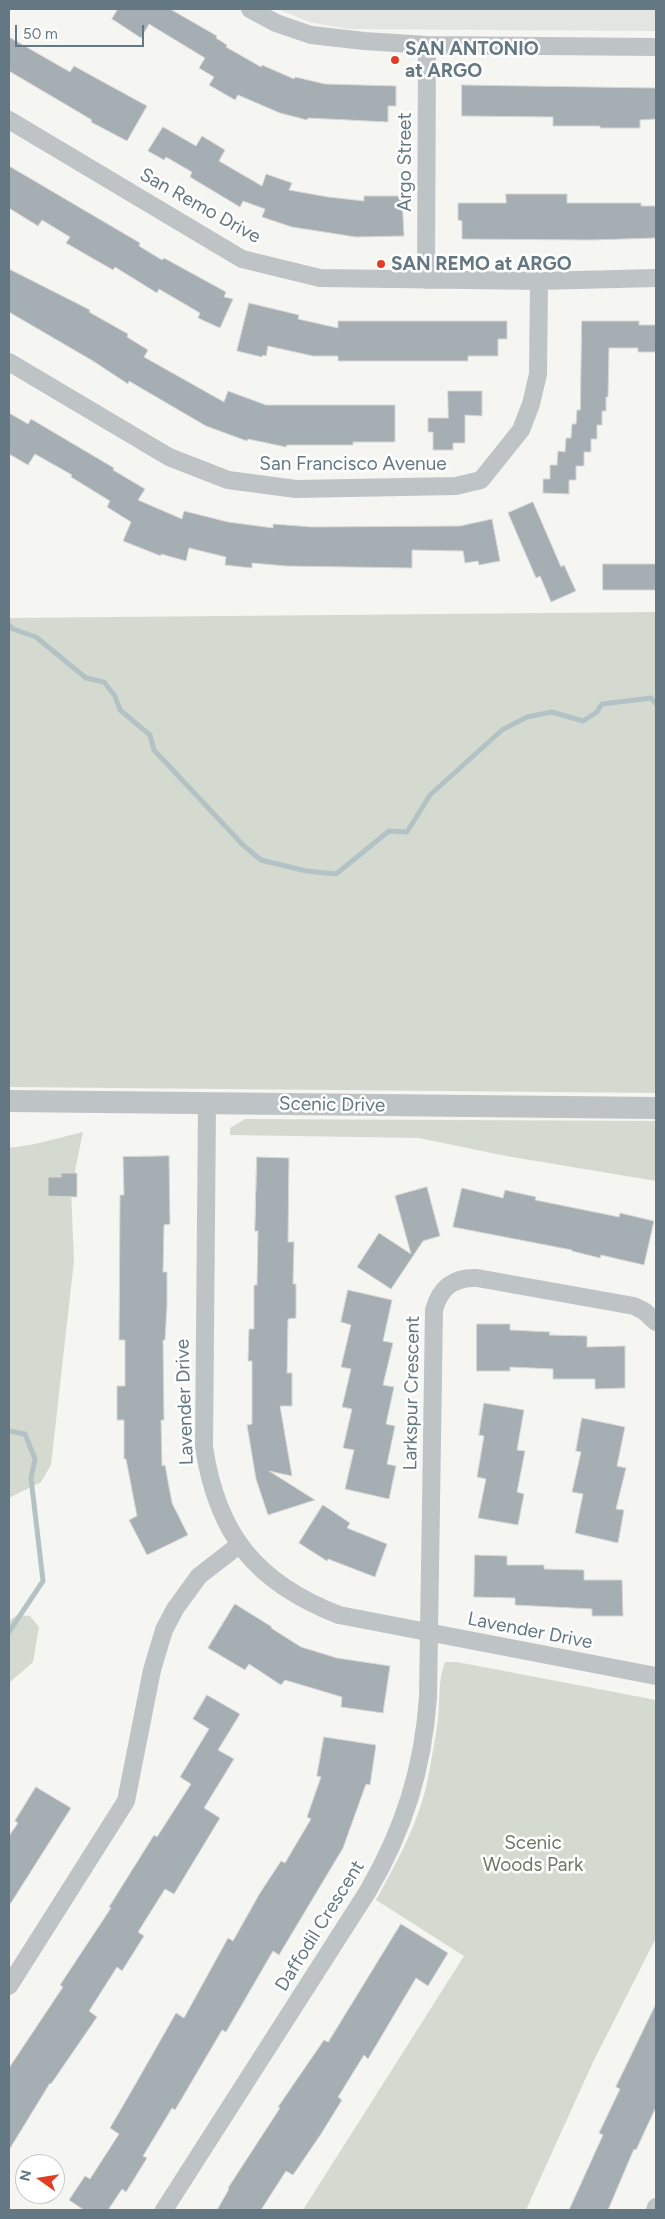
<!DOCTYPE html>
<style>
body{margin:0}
#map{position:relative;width:665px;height:2219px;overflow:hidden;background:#f5f5f2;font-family:Figtree,sans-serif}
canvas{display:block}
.frame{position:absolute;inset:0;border:10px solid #647883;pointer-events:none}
.north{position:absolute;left:15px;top:2154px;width:50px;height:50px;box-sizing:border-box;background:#fff;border:1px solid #c1c9cd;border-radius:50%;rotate:283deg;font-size:14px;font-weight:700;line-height:20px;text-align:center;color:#647883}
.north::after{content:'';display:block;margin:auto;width:18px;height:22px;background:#e33d24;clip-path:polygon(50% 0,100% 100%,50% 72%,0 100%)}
.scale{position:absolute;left:15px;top:25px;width:129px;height:22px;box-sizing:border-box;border:2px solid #647883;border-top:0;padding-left:6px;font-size:15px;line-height:18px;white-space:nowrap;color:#647883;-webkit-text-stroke:4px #fff;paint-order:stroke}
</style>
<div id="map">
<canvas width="665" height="2219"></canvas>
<div class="frame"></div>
<div class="north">N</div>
<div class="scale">50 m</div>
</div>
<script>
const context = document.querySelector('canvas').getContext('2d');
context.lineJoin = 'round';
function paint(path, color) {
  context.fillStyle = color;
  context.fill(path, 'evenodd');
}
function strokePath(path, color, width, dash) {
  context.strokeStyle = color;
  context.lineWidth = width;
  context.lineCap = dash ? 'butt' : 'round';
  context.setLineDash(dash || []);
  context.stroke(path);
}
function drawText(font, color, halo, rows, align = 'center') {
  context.font = font + ' Figtree,sans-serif';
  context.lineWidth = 5;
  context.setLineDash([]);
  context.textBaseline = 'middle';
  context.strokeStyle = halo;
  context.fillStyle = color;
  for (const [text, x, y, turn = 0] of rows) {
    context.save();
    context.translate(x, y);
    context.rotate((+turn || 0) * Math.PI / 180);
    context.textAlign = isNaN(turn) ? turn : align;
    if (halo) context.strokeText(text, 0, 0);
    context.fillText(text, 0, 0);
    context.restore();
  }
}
paint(new Path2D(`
 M278,9H656V31L347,29L309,22Z`), '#e3e5e3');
paint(new Path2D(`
 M656,612V1093L9,1087V618Z
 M245,1119L656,1121V1181L506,1156L419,1138L230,1135V1128Z
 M83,1132L71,1190L74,1261L51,1465L41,1482L9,1498V1148L35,1144Z
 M17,1615L30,1616L39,1627L33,1662L9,1683V1621Z
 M445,1662H457L656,1700V1938L593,2062L526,2210H303L464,1956L376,1900C398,1860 421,1819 429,1773C432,1755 436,1737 438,1719C440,1700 438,1680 445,1662Z`), '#d5dad1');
strokePath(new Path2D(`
 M9,625L13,629L36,637L86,678L104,682L115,696L120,710L150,735L154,750L243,845L261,860L306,871L336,874L389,831L407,832L430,795L502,730L527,717L552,712L583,721L597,712L602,704L651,698L656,704
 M9,1431L25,1434L35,1459L31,1478L43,1581L9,1632`), '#b3c3c5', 5);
const building = new Path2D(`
 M118,9H170L217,36L216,38L227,45L226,47L261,67L262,65L294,79L295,77L325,84L396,86V106H388V122L308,118L307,120L280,113L238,95L235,100L209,85L214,77L199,68L205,58L149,24L141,38L112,19Z
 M9,37L70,72L74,66L147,106L127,141L91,122L92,120L9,71Z
 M462,85L656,88V119L640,120V128H600V126H553V117L462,116Z
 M163,127L196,146L202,136L225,150L219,161L262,186L266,174L292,183L289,190L328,197L364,201V196H402L404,236L356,237L292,227L262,217L265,209L243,201L240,207L190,177L192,172L166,157L164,160L148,151Z
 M9,166L140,243L139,246L162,260L164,258L226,292L224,297L233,299L220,328L198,318L200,313L159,289L157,293L115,267L113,270L66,243L70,237L42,220L38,226L9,208Z
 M506,194H567V203H641V206H656V238L591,240L462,239V221L458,220V203H506Z
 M9,269L90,310L89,312L128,334L127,337L148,350L144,357L224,402L228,391L266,405H395V442H353V445H287L286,447L248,439L247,441L206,426L129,381L128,384L93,361L9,312Z
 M249,303L299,315L298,319L338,328V321H507V339H498V356H468V361H338V356H313L268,346L266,356L263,355L262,357L237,351Z
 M582,321H639V325H656V352H638V348H609L608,397H606V411H602V425H597V439H591V452H584V466H576V480H569V494L543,493V479H550V465H557L558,451L565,452L566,438H571L572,424H576L577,410H580Z
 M448,391H482V416L465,415V443H453V450H433V432H428V418H448Z
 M9,413L28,424L31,419L114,468L113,470L145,489L138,500L182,519L184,511L228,522L273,528V524L312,527L460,526L492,519L500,561L479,565L478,561L465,563L463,551L412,550V568L286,566L252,563V568L225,565L226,557L189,548L186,561L161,554V556L123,541L131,522L107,507L110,501L71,477L72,475L35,454L28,465L9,454Z
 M533,502L561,567L564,565L576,591L551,602L540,576L536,578L508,513Z
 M603,564H656V590H603Z
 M169,1156L170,1224L164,1225L163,1272H167V1305L165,1340H163L164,1420H161L162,1466L165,1465L172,1503L188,1535L147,1555L129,1520L137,1516L126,1459H124V1420H117V1386H125V1340H119L120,1195H124L123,1157Z
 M257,1157L289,1158L288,1242H294L293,1284H296V1318L288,1319L287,1373H292V1406H280L292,1476L269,1471L315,1500L268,1515L256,1479L247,1425L252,1424V1361H248L249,1329H254V1285H257L258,1231H255Z
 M61,1173H77V1197L48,1196V1177H61Z
 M427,1187L440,1236L423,1241L391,1289L357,1267L379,1233L411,1254L395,1196Z
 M462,1188L503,1198L505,1190L536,1197L535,1200L619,1217L620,1213L654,1221L644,1265L601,1255L600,1258L572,1251V1250L453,1227Z
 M348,1290L392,1300L383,1341L393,1343L383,1385L394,1387L386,1424L395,1426L387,1464L396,1466L389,1499L345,1489L354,1450L343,1448L352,1409L342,1407L351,1369L341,1367L351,1325L341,1322Z
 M477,1324H510V1330L550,1332L549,1335L587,1336V1347L625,1346V1388L595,1389V1379H553V1369L510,1367V1371H477Z
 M484,1403L524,1410L517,1450L525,1451L517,1492L524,1494L518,1525L478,1518L486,1479L477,1477L484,1436L479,1435Z
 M582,1418L625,1427L617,1466L626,1468L616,1509L624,1510L618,1543L575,1533L583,1494L572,1492L581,1452L576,1451Z
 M323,1505L350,1523L347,1528L387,1544L375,1577L328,1559L327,1561L299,1543Z
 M475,1555L507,1556V1565H544V1569L584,1570V1580H622L623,1616H592V1609L515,1605V1598L474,1597Z
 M235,1604L272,1627L271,1628L301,1647L337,1658L390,1666L383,1713L341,1707L342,1697L285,1680L281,1685L249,1664L245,1670L208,1648Z
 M207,1695L240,1714L218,1750L234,1759L204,1808L220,1818L174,1894L165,1889L138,1932L144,1936L122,1971L117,1967L89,2011L97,2017L51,2084L50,2083L9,2150V2068L63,1987L60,1985L111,1908L109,1907L154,1835L157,1837L191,1784L180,1777L209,1729L193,1719Z
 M324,1737L376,1745L370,1785L366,1784L343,1848L279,1955L273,1951L226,2032L222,2030L175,2110L172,2108L143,2156L147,2158L126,2192L122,2189L108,2210H84L69,2200L85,2176L90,2179L119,2134L110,2128L135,2085L176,2013L184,2018L228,1938L233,1941L260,1893L281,1861L285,1863L311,1819L307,1817L321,1777L317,1776Z
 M36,1787L71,1808L9,1906V1836L18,1823L15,1821Z
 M401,1924L448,1953L428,1986L416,1978L368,2059L364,2055L338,2097L342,2100L321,2134L293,2175L286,2171L261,2210H217L229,2189L228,2188L280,2108L278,2107L324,2040L328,2042Z
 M656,2004V2107L636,2150L634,2149L608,2210H569L603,2135L599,2133L620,2089L616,2087Z`);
paint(building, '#a5afb3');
strokePath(building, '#d7d6d4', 1);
strokePath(new Path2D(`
 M250,9L276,23L311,35L364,41L427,45L656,47
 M9,120L242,259L320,278L539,281L656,278
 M426,280L427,45
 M9,362L169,457L228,480L296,489L456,486L481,480L521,430L531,404L538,374L539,281
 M207,1104L204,1447C217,1534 256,1583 339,1615L656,1676
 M9,1986L126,1801L152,1670L164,1630L175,1609L199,1576L239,1545
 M164,2210L368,1891C404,1829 423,1769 428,1697L434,1310C440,1288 453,1277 477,1278L634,1306L644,1311L656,1322
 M655,2210L656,2207`), '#bec3c6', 18);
strokePath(new Path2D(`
 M9,1101L656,1108`), '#bec3c6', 22);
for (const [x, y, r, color] of [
 [395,60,5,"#e33d24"],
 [381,264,5,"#e33d24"]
]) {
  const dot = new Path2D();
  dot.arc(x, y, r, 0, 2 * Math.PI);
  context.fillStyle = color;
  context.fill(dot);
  strokePath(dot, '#fff', 2);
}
drawText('bold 19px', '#647883', '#fff', [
 ["SAN ANTONIO",405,49],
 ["at ARGO",405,71],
 ["SAN REMO at ARGO",391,264]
], 'left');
drawText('19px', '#647883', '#fff', [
 ["Argo Street",405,162,-90],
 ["San Remo Drive",200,206,29],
 ["San Francisco Avenue",353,464],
 ["Scenic Drive",332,1105,1],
 ["Larkspur Crescent",412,1393,-89],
 ["Lavender Drive",185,1402,-92],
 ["Lavender Drive",530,1631,11],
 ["Daffodil Crescent",320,1926,-58]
]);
drawText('19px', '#6a7a63', '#fff', [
 ["Scenic",533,1843],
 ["Woods Park",533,1865]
]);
</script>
